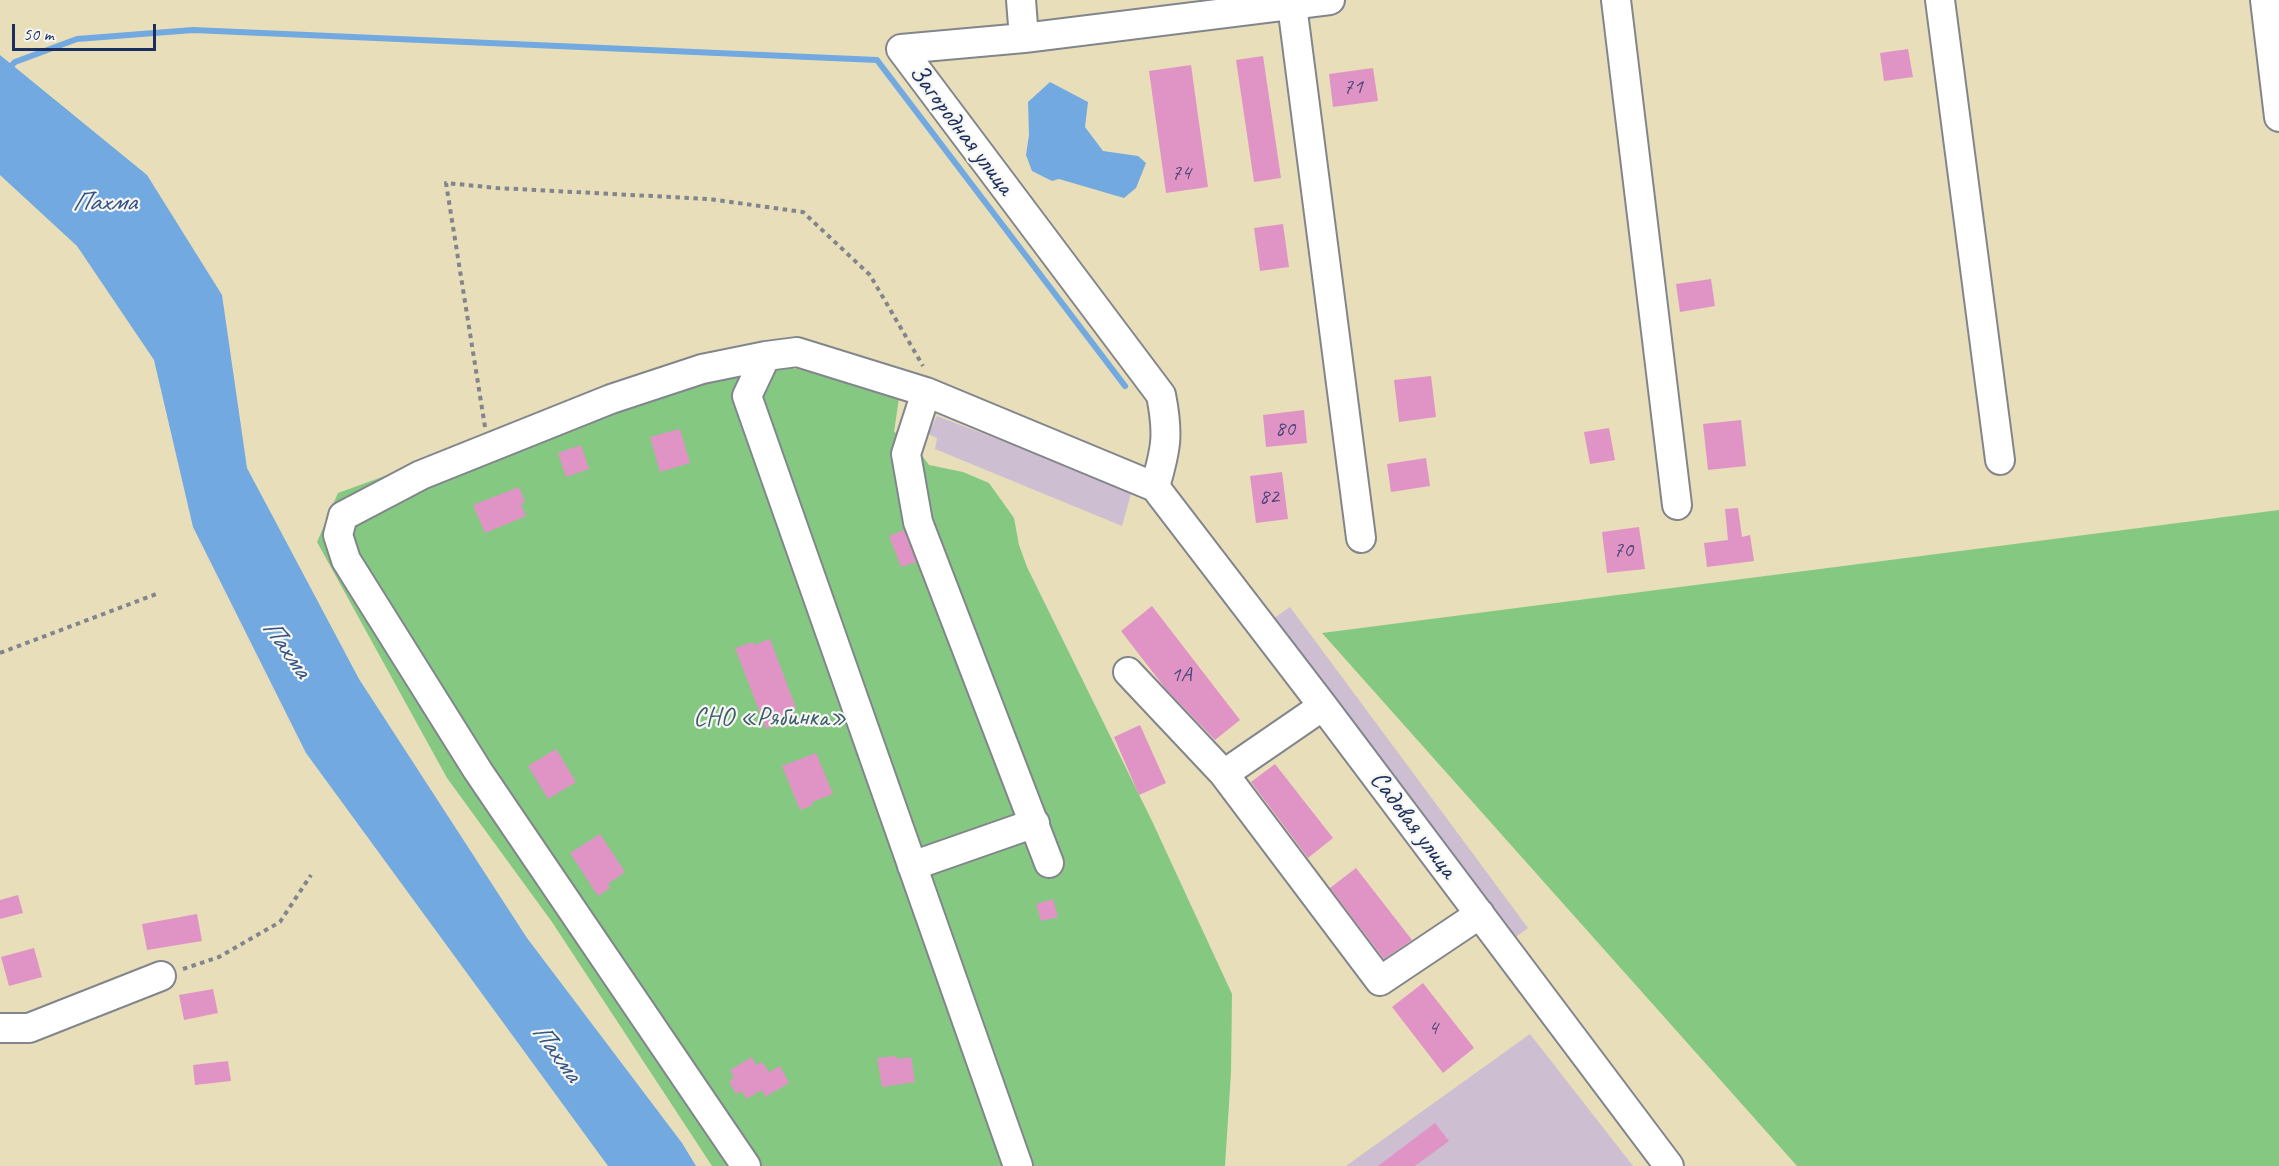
<!DOCTYPE html>
<meta charset="utf-8">
<style>
body{margin:0}
#map{position:relative;width:2279px;height:1166px;overflow:hidden;background:#e8deba;font-family:Caveat,sans-serif}
canvas{display:block}
.scale{position:absolute;left:12px;top:24px;width:144px;height:27px;box-sizing:border-box;border:3px solid #1b2f5e;border-top:0;padding-left:8px;font-size:18px;line-height:21px;white-space:nowrap;color:#1b2f5e;-webkit-text-stroke:4px #f6f6f2;paint-order:stroke}
</style>
<div id="map">
<canvas width="2279" height="1166"></canvas>
<div class="scale">50 m</div>
</div>
<script>
const context = document.querySelector('canvas').getContext('2d');
context.lineJoin = 'round';
function paint(path, color) {
  context.fillStyle = color;
  context.fill(path, 'evenodd');
}
function strokePath(path, color, width, dash) {
  context.strokeStyle = color;
  context.lineWidth = width;
  context.lineCap = dash ? 'butt' : 'round';
  context.setLineDash(dash || []);
  context.stroke(path);
}
function drawText(font, color, halo, rows, align = 'center') {
  context.font = font + ' Caveat,sans-serif';
  context.lineWidth = 4.5;
  context.setLineDash([]);
  context.textBaseline = 'middle';
  context.strokeStyle = halo;
  context.fillStyle = color;
  for (const [text, x, y, turn = 0] of rows) {
    context.save();
    context.translate(x, y);
    context.rotate((+turn || 0) * Math.PI / 180);
    context.textAlign = isNaN(turn) ? turn : align;
    if (halo) context.strokeText(text, 0, 0);
    context.fillText(text, 0, 0);
    context.restore();
  }
}
paint(new Path2D(`
 M937,416L1132,490L1122,526L935,449L937,438L928,434Z
 M1290,607L1528,928L1512,940L1273,619Z
 M1530,1034L1633,1166H1346Z`), '#cebed1');
paint(new Path2D(`
 M765,364L901,385L894,432L911,440L929,465L963,472L989,483L1014,518L1019,545L1027,567L1152,821L1232,994L1231,1073L1225,1166H712L552,922L447,778L317,542L338,493L489,438Z
 M2279,510V1166H1797L1322,633Z`), '#85c882');
paint(new Path2D(`
 M0,55L147,175L222,295L247,468L359,679L527,938L682,1143L696,1166H608L306,753L193,527L154,360L77,246L0,175Z
 M1050,82L1088,102L1085,127L1103,151L1138,156L1146,163L1136,188L1124,198L1059,179L1052,181L1032,171L1026,155L1029,135L1028,102Z`), '#71a9e0');
strokePath(new Path2D(`
 M0,77L15,62L77,39L193,30L877,60L1125,386`), '#71a9e0', 6);
paint(new Path2D(`
 M1908,49L1913,77L1884,81L1880,53Z
 M1263,56L1281,178L1254,182L1236,60Z
 M1191,65L1208,187L1166,193L1149,71Z
 M1373,68L1378,101L1333,107L1329,74Z
 M1283,224L1289,267L1260,271L1254,228Z
 M1711,279L1715,306L1680,312L1676,284Z
 M1431,376L1436,417L1399,422L1394,380Z
 M1304,410L1307,443L1266,447L1263,415Z
 M1741,420L1746,466L1708,470L1703,424Z
 M1609,428L1615,460L1590,464L1584,432Z
 M680,429L690,463L660,472L650,437Z
 M581,445L589,469L566,477L558,453Z
 M1426,458L1430,486L1391,492L1387,464Z
 M1282,472L1288,519L1256,523L1250,476Z
 M519,487L525,502L521,504L526,516L485,533L473,505Z
 M1738,508L1742,537L1750,535L1754,561L1707,567L1704,543L1728,540L1725,509Z
 M1639,527L1645,569L1607,573L1602,532Z
 M904,530L916,562L901,567L889,536Z
 M1152,606L1240,720L1215,740L1165,688L1121,631Z
 M770,639L796,708L793,710L795,714L783,719L784,723L766,729L735,648L753,642L754,645Z
 M1140,725L1166,783L1139,795L1114,737Z
 M556,749L576,782L548,799L528,766Z
 M816,753L833,794L812,802L813,805L800,810L782,766Z
 M1275,764L1333,838L1308,858L1251,782Z
 M600,834L625,872L608,884L610,888L598,896L570,853Z
 M1356,868L1412,940L1384,959L1330,888Z
 M18,895L23,913L0,919V900Z
 M1053,899L1058,917L1041,921L1036,904Z
 M197,914L202,941L147,950L142,924Z
 M34,948L42,977L9,986L1,957Z
 M1423,983L1474,1048L1443,1073L1392,1007Z
 M213,989L218,1013L184,1020L179,995Z
 M896,1056L897,1059L911,1057L915,1082L882,1087L877,1058Z
 M752,1057L756,1065L762,1062L769,1072L780,1066L789,1083L765,1097L762,1090L746,1099L742,1091L736,1094L729,1081L734,1078L730,1070Z
 M228,1061L231,1081L195,1085L193,1065Z
 M1435,1123L1449,1141L1415,1166H1378Z`), '#e094c5');
const minor = new Path2D(`
 M1021,0L1024,38
 M1616,0L1677,505
 M1940,0L2000,460
 M2265,0L2279,117
 M1292,5L1361,538
 M926,392L906,454L918,522L1049,863
 M1155,487C1166,449 1169,435 1161,395L901,49L1024,38L1330,0
 M1128,672L1224,774
 M1323,706L1224,774L1380,981L1480,914
 M912,866L1035,823
 M0,1028H29L161,976
 M746,1166L478,771L346,560L338,535L343,516L421,475L611,399L702,369L766,356
 M1018,1166L747,396L766,356L797,352L926,392L1155,487L1323,706L1669,1166`);
strokePath(minor, '#82868c', 32);
strokePath(new Path2D(`
 M485,427L446,183L497,188L709,199L803,212L870,275L923,366
 M0,653L159,593
 M183,969L219,957L280,922L311,875`), '#82868c', 4, [4.5, 4.5]);
strokePath(minor, '#fff', 28);
drawText('22px', '#4c4878', null, [
 ["71",1353,87],
 ["74",1181,173],
 ["80",1285,429],
 ["82",1269,497],
 ["70",1623,550],
 ["1А",1181,675],
 ["4",1433,1028]
]);
drawText('26px', '#1b2f5e', '#f6f6f2', [
 ["Загородная улица",961,130,53],
 ["Садовая улица",1413,825,53]
]);
drawText('26px', '#3b5d69', '#f6f6f2', [
 ["СНО «Рябинка»",770,718]
]);
drawText('italic 27px', '#355485', '#f6f6f2', [
 ["Пахма",104,203],
 ["Пахма",286,649,55],
 ["Пахма",556,1053,54]
]);
</script>
